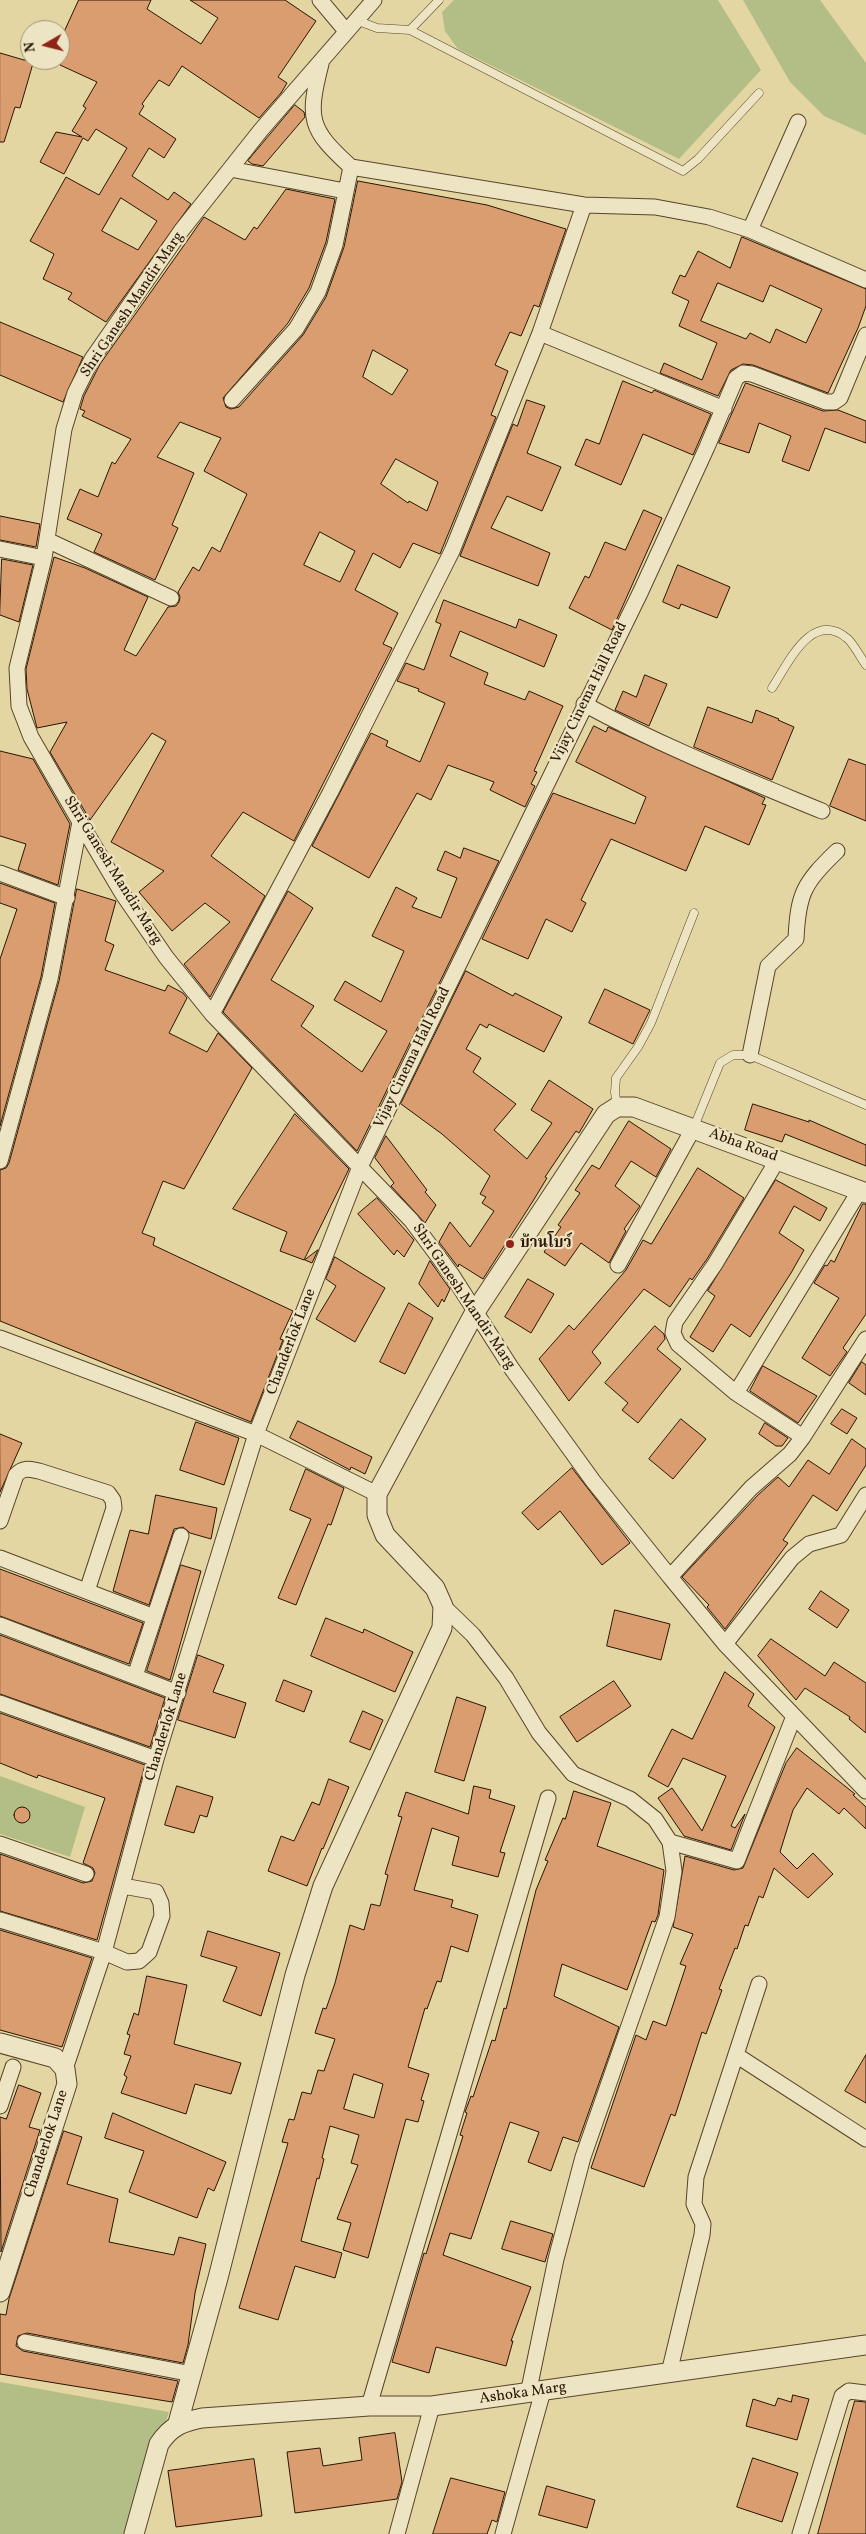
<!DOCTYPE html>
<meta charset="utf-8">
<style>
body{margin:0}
#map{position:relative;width:866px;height:2534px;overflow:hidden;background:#e4d6a2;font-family:Vollkorn,serif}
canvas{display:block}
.north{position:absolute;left:20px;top:20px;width:50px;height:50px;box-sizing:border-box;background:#ede4c3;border:1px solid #9f9176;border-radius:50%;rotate:262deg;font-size:14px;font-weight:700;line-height:20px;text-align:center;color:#2a1502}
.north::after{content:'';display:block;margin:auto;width:18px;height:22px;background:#8f2418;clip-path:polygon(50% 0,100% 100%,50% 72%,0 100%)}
</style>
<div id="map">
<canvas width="866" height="2534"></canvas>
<div class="north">N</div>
</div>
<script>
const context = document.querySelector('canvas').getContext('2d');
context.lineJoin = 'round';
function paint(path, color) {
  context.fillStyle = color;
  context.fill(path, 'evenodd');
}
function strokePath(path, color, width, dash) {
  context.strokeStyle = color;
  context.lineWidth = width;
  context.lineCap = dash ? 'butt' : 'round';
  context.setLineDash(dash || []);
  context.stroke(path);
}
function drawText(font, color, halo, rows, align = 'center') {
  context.font = font + ' Vollkorn,"Noto Serif Thai",serif';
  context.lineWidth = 4.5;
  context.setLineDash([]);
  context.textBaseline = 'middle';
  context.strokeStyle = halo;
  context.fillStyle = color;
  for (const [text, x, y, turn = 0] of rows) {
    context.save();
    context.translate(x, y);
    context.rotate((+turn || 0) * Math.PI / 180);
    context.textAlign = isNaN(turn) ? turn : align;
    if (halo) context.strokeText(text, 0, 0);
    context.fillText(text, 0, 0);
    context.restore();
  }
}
paint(new Path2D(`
 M454,0H718L761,70L679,159L458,49L445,31L442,12Z
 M743,0H820L866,63V135L824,116L790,82Z
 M0,1776L85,1807L70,1857L0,1834Z
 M0,2382L169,2412L130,2534H0Z`), '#b2be86');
const building = new Path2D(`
 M79,0H151L147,9L201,44L218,18L190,0H285L316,21L278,77L287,83L281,93L259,118L182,66L169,86L159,80L142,104L144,106L139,114L176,139L164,158L149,148L132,176L168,200L174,192L191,204L106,322L68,299L72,293L43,279L54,254L30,241L66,177L99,195L127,148L96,129L88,141L83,138L64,174L40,162L56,132L82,137L72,131L86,108L83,106L97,82L60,65V29L64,31ZM121,198L157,221L138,250L102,231Z
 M0,53L24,60H34L20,108L15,107L4,142H0Z
 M295,105L304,112L305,117L263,166L252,164L248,161Z
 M358,181L487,205L566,229L539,307L534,305L521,336L510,332L495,365L508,371L491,415L496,417L440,554L413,543L400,568L373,553L355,590L398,613L383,644L392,648L294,841L243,812L211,856L265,896L210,997L184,964L230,922L205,903L172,931L139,892L164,871L111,842L166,741L152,733L90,820L50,752L67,722L37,728L27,689L26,669L54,557L85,568L148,597L124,650L136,656L168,607L176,606L179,602L180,597L178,592L193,567L199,571L212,547L220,552L247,494L204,471L221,438L180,422L157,457L194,473L172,525L178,528L155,580L94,552L102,534L67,519L80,489L98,497L112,462L115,464L131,439L82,416L85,411L80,409L84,396L100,364L204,217L245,240L254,227L257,229L286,189L335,199L326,242L309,288L288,323L223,398L226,407L231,409L239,407L303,335L326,297L344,247ZM373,350L408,370L392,395L363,377ZM396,459L438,482L427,511L409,501L408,503L381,484ZM320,532L355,551L340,582L304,565Z
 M742,237L866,289V306L858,328L828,393L753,365L743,364L731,370L718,396L660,373L664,363L702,380L717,343L679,326L689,301L672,293L680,275L685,277L698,251L730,268ZM718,283L763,302L770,285L822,309L806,343L776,329L770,343L750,333L746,339L701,321Z
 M0,322L83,357L63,402L0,375Z
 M623,381L652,393L654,390L711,414L693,455L643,434L621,485L575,465L586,439L599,444Z
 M746,383L823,411L838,410L866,421V443L825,428L809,471L782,461L791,436L759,423L749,453L719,443Z
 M527,400L545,406L527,453L561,467L542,511L507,496L491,528L550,553L538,586L460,556L513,424L517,426Z
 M644,510L662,518L612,630L569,608L585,576L589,578L605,542L625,550Z
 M0,516L40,524L36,547L0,540Z
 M2,559L33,565L19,622L0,615Z
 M678,565L730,587L717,618L681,604L679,609L663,602Z
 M444,600L516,628L519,619L557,635L544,667L460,631L450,656L488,673L484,684L525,700L529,691L563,706L534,771L537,772L531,784L535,786L525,807L490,790L494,782L448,765L431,800L417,793L369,878L312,846L371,733L388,741L386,746L420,762L445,703L418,691L419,689L397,681L406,663L424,670L441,624L436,622Z
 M645,675L667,684L649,726L615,710L623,691L636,697Z
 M708,707L752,723L756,710L779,719L778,720L794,727L772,780L694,747Z
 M594,726L606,732L608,727L765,798L762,804L766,805L749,845L705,826L686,871L611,839L581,900L586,903L572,932L546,919L528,959L482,939L553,793L635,824L646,797L576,762Z
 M0,751L33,759L70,824L58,885L18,870L26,844L0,836Z
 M849,759L866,765V821L830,806Z
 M464,848L499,861L357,1151L223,1012L288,891L313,908L271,980L314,1006L301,1026L362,1072L387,1031L334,1000L345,981L381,1002L404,951L372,936L396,887L417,898L412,907L441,918L457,878L437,870L445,851L460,858Z
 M0,883L55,903L41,977L0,1126V959L17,909L0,903Z
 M77,889L116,901L105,941L114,945L105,970L165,991L168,985L183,993L187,998L169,1033L207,1052L218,1033L252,1068L184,1189L163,1181L142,1233L155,1238L153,1245L293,1311L280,1339L283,1340L251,1422L0,1321V1170L6,1168L9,1163L59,981Z
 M466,971L513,996L515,993L562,1017L544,1052L489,1024L487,1028L480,1024L466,1049L481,1058L473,1072L516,1104L494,1130L527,1159L552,1123L531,1110L549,1080L593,1109L579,1133L576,1131L545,1177L547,1178L533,1201L483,1279L459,1264L458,1267L439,1242L450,1222L470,1247L494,1211L482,1203L486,1197L480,1194L490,1176L442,1134L401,1104Z
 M605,989L650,1010L633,1044L589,1023Z
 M753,1104L809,1122V1120L866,1145V1166L785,1134L782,1142L745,1130Z
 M295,1114L349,1169L304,1260L280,1251L287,1232L233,1209Z
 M629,1121L671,1149L656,1177L631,1161L615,1186L640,1206L624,1229L626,1231L609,1263L581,1243L565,1266L544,1252L561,1227L558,1225L580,1193L575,1190L592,1165L599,1169Z
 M386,1136L427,1190L425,1192L436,1205L425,1223L391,1186L394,1183L375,1158Z
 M698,1168L744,1198L707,1259L692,1280L690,1278L670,1307L644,1289L592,1352L601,1363L569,1401L539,1359L569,1325L574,1330L626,1270L643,1240L651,1244Z
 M776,1180L827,1208L820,1221L794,1206L779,1233L804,1250L791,1273L750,1337L731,1324L713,1352L690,1337L715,1296L708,1291Z
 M377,1198L414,1240L404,1257L397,1250L394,1255L358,1214Z
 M863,1204H866V1314L843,1348L847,1352L830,1376L802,1358L839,1298L814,1283L825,1265L827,1266L831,1260L834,1262Z
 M318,1250L312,1263L305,1260Z
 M335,1257L385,1288L355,1342L316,1319L336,1286L326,1279Z
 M430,1261L450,1289L444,1302L442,1299L438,1307L419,1284Z
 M528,1279L554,1294L531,1333L505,1317Z
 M409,1303L433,1318L405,1374L380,1362Z
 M655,1326L664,1334L665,1339L657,1349L681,1369L638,1423L622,1410L628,1403L605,1383Z
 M862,1362L866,1365V1395L849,1383Z
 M763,1366L817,1396L798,1423L750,1391Z
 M842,1409L857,1418L847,1434L831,1424Z
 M681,1419L706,1439L673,1479L649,1459Z
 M298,1421L372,1457L365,1474L351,1467L350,1470L290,1438Z
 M196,1422L239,1438L224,1485L180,1470Z
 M765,1423L788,1438L782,1446H776L759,1434Z
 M0,1434L22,1443L0,1492Z
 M852,1439L866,1449V1465L837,1511L813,1495L783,1540L788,1543L725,1629L707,1607L709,1605L682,1577L758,1495L778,1477L789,1487L808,1460L829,1474Z
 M572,1468L630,1543L602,1565L560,1511L538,1530L522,1513Z
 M306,1469L344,1488L331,1525L328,1524L296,1605L278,1598L311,1519L290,1510Z
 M156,1495L217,1508L211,1539L190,1533L183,1527L174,1529L149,1605L113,1591L130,1530L148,1534Z
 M181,1565L201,1571L170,1680L147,1671Z
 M0,1569L143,1623L129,1664L0,1616Z
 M821,1591L849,1610L837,1628L809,1609Z
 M615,1610L670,1624L661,1660L607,1646Z
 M326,1618L363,1633L364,1629L413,1652L395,1692L311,1656Z
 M0,1635L165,1698L150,1747L0,1694Z
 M771,1639L825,1676L834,1662L866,1683V1733L849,1719L850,1717L805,1688L796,1700L758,1656Z
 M198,1655L224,1665L213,1692L246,1703L235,1738L178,1720Z
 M725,1672L754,1694L748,1706L775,1727L731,1826L735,1828L745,1814L731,1850L684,1836L658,1798L672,1788L702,1831L726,1776L683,1758L668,1787L648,1776L672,1729L692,1739Z
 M284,1680L312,1691L304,1712L276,1701Z
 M614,1681L631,1706L577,1742L560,1717Z
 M457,1697L486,1707L464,1781L435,1772Z
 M363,1711L383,1720L370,1750L350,1742Z
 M0,1713L145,1765L97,1940L0,1911V1854L83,1883L92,1881L95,1873L93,1868L83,1863L105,1798L38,1775L37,1778L0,1763Z
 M797,1748L855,1794L853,1795L866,1807V1829L844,1808L839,1814L807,1788L793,1810L780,1852L797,1869L813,1853L833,1874L808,1898L774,1868L763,1898L759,1896L748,1926L745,1925L737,1949L735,1948L719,1989L722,1990L706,2034L702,2032L675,2116L671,2114L644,2187L591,2168L636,2035L646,2040L653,2021L666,2026L686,1966L680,1964L693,1934L673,1927L685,1856L734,1870L743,1868L786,1763Z
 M329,1779L349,1787L323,1849L322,1848L307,1886L268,1871L281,1836L294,1841L312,1802L319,1805Z
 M177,1786L213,1797L207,1817L200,1815L194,1833L165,1825Z
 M474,1786L491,1790L489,1798L515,1806L500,1852L505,1853L498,1877L452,1865L459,1837L432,1828L414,1890L453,1900L451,1907L478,1915L468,1952L451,1946L441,1982L437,1981L427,2009L425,2008L408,2067L429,2074L421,2100L424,2101L418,2122L406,2119L368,2258L343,2250L351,2223L337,2219L358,2165L351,2163L359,2135L330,2126L322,2158L324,2159L319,2179L317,2178L301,2241L342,2253L335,2278L295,2266L278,2320L239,2308L288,2143L282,2142L289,2119L294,2120L302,2092L311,2094L318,2070L324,2071L335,2039L315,2033L323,2008L326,2009L335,1983L350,1925L364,1930L371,1904L380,1906L388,1875L385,1874L402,1817L398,1816L406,1792L468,1814ZM354,2074L383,2084L374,2118L344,2109Z
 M574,1791L611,1803L597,1846L664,1870L658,1915L655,1922L652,1921L627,1990L562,1964L554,1996L619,2027L578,2142L563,2137L551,2171L528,2162L539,2132L510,2122L471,2239L450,2233L443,2255L531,2287L511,2341H513L506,2366L436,2347L429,2373L392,2362L424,2253L426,2254L463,2136L460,2135L467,2113L465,2112L471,2096L473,2097L492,2040L495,2041L504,2008L506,2009L536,1890L548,1861L545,1860L563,1818L565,1819Z
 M14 1815a8 8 0 1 1 16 0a8 8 0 1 1-16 0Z
 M0,1930L92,1958L62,2047L0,2030Z
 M208,1931L280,1953L261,2016L223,2001L237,1967L201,1956Z
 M147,1976L187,1985L174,2044L241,2063L231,2094L195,2084L186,2114L121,2093L127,2077L124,2075L131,2056L124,2054L130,2035L127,2034L134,2013L138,2015Z
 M866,2055V2103L845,2091Z
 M19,2085L41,2093L29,2127L40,2130L1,2252L0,2117L6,2119Z
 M113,2113L226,2162L214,2191L208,2188L197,2218L129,2192L144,2151L105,2138Z
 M64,2131L82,2137L67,2184L118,2199L109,2242L174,2255L179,2237L206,2244L195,2293L188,2345L183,2363L27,2333L18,2336L16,2346L23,2351L178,2381L172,2402L0,2374V2314L6,2315L9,2299Z
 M511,2221L553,2234L545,2262L502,2249Z
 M793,2395L809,2399L797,2440L746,2426L753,2399L775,2406L778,2398L791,2402Z
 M855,2401L866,2402V2534H818Z
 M395,2433L402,2482L397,2499L295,2513L287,2452L320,2448L323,2466L362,2460L359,2438Z
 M753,2458L798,2473L782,2522L737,2507Z
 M254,2459L262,2516L176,2527L168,2471Z
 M451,2478L505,2492L497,2522L492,2520L487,2534H433Z
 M547,2486L595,2500L587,2528L539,2515Z`);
paint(building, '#da9d70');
strokePath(building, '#2a1502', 1);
const service = new Path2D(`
 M439,0L410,30L683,171L698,159L759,93
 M356,20L377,28L410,30
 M772,688C788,664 812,608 848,639C855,646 860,657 866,665
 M617,1107L615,1092L616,1078L638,1047L651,1023L694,913
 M694,1127L720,1063L733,1055H750L866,1105`);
const minor = new Path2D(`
 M320,0L346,31
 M374,0L261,130L181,231L92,359L75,393L64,429L44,558L17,668L19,706L31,737L80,822L122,893L166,957L212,1014L411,1220L452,1275L512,1369L593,1481L670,1577
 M321,64C307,119 309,129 351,167L584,205L655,207L709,217L750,230L866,280
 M230,169L345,191
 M750,230L798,122
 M540,333L724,409
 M232,400L296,329L318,292L335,245L351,167
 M47,540L171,598
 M0,549L44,558
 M584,704C661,746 742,778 822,811
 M0,873L67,898
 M212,1014L330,793L452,551L540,333L584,205
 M750,1055L768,966L796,939C798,893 804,883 837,851
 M0,1161L50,979L80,822
 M618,1265L694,1127
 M0,1338L256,1434L377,1494
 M866,1339L803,1437L790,1454L751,1488L670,1577L725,1644L866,1791
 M736,1393L678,1344L673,1333L675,1322L715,1264L778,1159
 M803,1437L736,1393L860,1190
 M0,1521L16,1475C23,1467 29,1469 39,1471L108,1493L113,1500L114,1508L87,1591
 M0,1558L154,1617
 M443,1606L473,1635L506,1678L539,1733L573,1774L630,1799L655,1819L670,1842L674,1871L667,1917L583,2157L556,2259L528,2394
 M0,1625L178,1693
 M725,1644L792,1558L809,1544L841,1535L866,1495
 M135,1676L181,1536
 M0,1703L156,1759
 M670,1842L737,1861L794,1716
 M0,1844L86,1874
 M0,1920L104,1952L127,1962L139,1961L149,1952L162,1916L161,1903L156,1892L123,1886
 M736,2055L866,2139
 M65,2069L104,1952L156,1759L256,1434L359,1169L641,591L707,447L736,378L743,373L752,374L826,402H834L840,398L866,335
 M0,2106L13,2067
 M25,2342L192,2374
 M669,2373L702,2235L703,2224L694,2204L696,2177L759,1984
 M369,2406L548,1798
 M397,2534L432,2406
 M503,2534L543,2391
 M800,2534L842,2396L849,2391L866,2393`);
const tertiary = new Path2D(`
 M0,2043L55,2058L65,2069L67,2084L0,2292
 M178,2423L218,2278L295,1975L323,1886L442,1628L443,1606L435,1588L385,1535L377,1515V1494L475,1312L606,1114L617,1107H634L866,1193
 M134,2534L159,2444C171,2426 182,2422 202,2418L369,2406H432L866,2345`);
strokePath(service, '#58452a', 9);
strokePath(minor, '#58452a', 17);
strokePath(tertiary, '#58452a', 21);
strokePath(service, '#ede4c3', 8);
strokePath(minor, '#ede4c3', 15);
strokePath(tertiary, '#ede4c3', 19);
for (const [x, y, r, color] of [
 [510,1244,5,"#8f2418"]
]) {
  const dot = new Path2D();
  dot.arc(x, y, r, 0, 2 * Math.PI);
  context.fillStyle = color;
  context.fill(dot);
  strokePath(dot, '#ede4c3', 2);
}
drawText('15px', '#2a1502', '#ede4c3', [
 ["Shri Ganesh Mandir Marg",133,305,-56],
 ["Vijay Cinema Hall Road",590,693,-64],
 ["Shri Ganesh Mandir Marg",112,871,58],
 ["Vijay Cinema Hall Road",413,1058,-64],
 ["Abha Road",743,1146,20],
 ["Shri Ganesh Mandir Marg",463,1297,56],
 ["Chanderlok Lane",292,1342,-69],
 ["Chanderlok Lane",167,1727,-73],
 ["Chanderlok Lane",47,2144,-72],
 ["Ashoka Marg",523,2394,-8]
]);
drawText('bold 15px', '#2a1502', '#ede4c3', [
 ["บ้านโบว์",520,1244]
], 'left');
</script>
